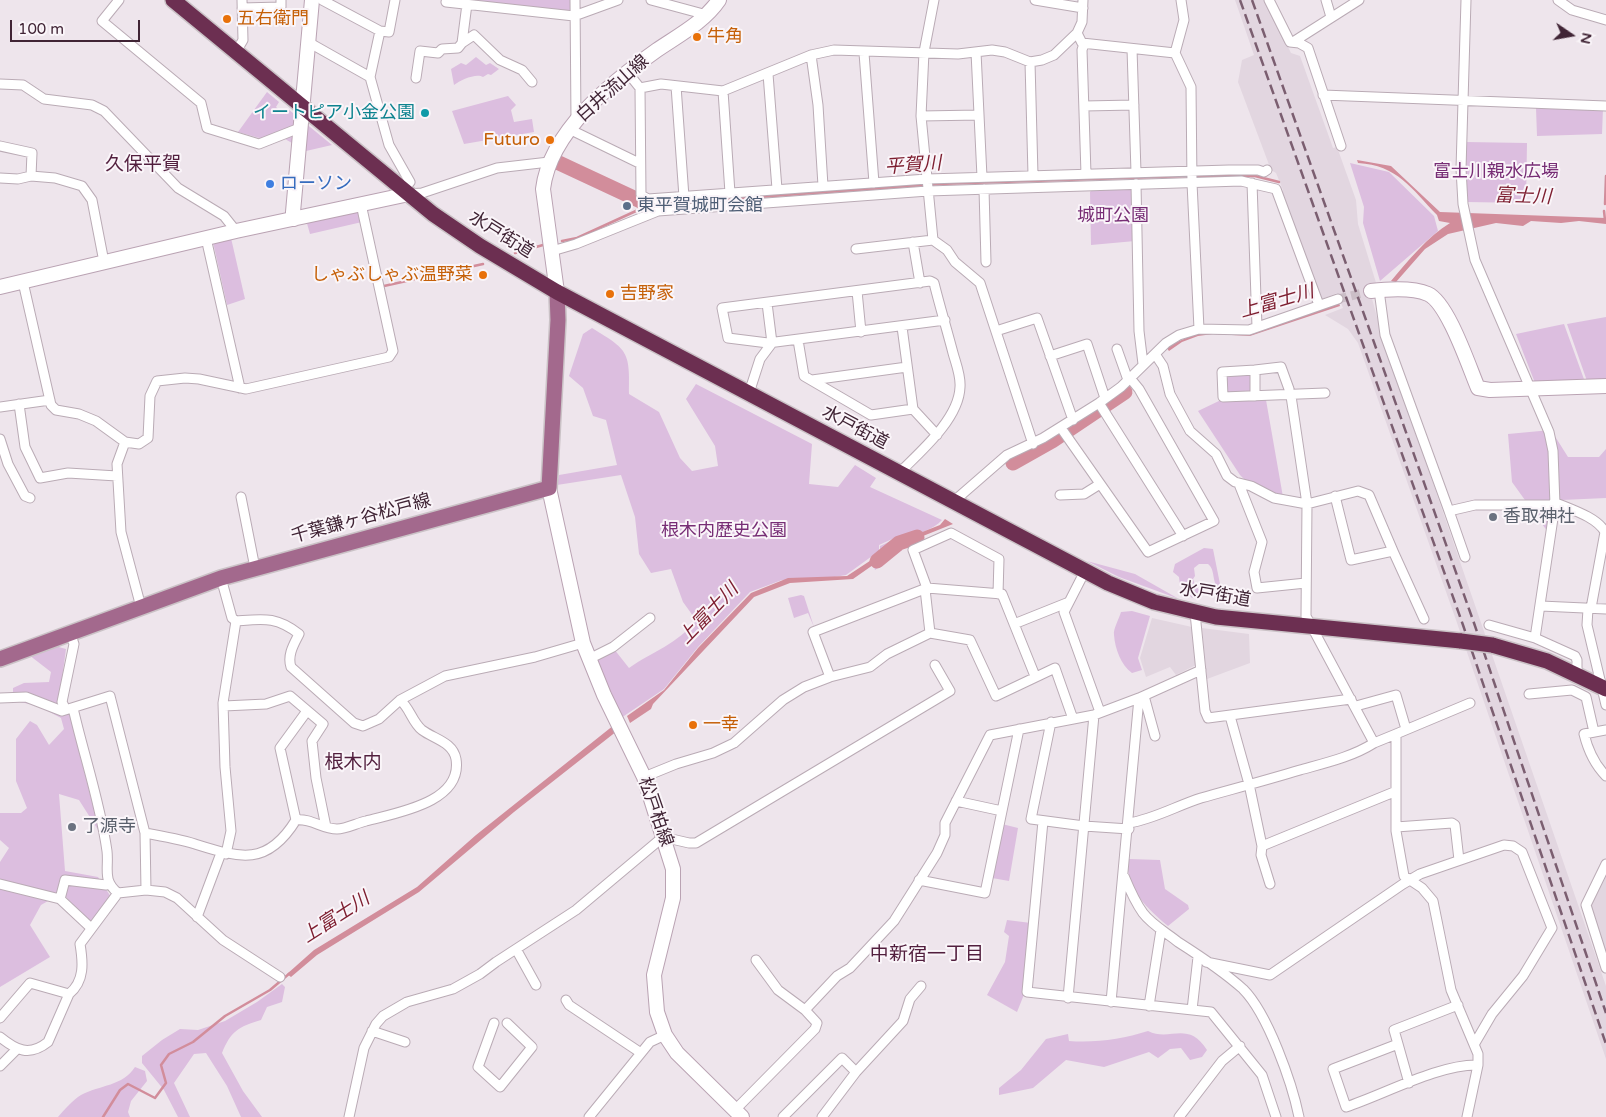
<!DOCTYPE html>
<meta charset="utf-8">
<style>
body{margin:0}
#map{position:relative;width:1606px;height:1117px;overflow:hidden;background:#eee5ec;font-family:"Varela Round",sans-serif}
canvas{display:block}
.north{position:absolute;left:1546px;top:10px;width:50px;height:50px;-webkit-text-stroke:4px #faf5f9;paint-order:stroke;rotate:102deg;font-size:14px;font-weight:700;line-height:20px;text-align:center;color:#402435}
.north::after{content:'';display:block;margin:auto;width:18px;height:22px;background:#402435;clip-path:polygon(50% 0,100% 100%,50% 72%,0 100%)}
.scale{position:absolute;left:10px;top:20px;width:130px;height:22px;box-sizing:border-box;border:2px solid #402435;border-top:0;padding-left:6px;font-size:15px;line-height:18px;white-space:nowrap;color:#402435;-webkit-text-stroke:4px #faf5f9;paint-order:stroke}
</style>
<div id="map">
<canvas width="1606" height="1117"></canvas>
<div class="north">N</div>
<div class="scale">100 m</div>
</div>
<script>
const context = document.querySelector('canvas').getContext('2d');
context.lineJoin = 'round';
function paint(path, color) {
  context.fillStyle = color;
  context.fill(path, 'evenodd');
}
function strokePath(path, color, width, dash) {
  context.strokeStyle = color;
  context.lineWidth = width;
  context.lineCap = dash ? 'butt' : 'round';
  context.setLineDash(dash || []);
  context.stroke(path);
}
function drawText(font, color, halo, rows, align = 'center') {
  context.font = font + ' "Varela Round","Noto Sans JP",sans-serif';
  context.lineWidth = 4;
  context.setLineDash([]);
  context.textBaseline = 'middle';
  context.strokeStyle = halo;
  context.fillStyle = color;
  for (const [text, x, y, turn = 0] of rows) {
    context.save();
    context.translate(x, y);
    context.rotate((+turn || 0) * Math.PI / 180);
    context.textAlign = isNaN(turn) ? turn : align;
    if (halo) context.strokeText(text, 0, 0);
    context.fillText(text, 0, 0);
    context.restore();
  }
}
paint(new Path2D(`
 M1235,0H1265L1291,53L1300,56L1333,148L1337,147L1356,200L1358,224L1377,286L1371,295L1381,332L1606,986V1059L1456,620L1358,343L1348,329L1325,315L1343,308L1337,293L1322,299L1280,195L1283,190L1276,173L1271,170L1238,82L1242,60L1254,55Z
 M1152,618L1192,627L1196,665L1176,675L1170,667L1146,677L1140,658Z
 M1202,628L1249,634L1250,663L1207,679Z
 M1606,869V956L1588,904Z`), '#e2d6e0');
paint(new Path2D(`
 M450,0H572L571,9L566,12Z
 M476,57L486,65L490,63L499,69L491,75L488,74L483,77C476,73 461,80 454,85L451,69L461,63L466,65Z
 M267,92L279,102L276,107L284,114L288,109L332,145L306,151L278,135L263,139L238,132Z
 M508,96L516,105L511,110L514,122L532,119L534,132L464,144L452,111Z
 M1536,108H1603L1602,134L1537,136Z
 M1466,142L1527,143L1526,203L1467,202L1465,187Z
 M1350,163L1389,172L1434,216L1438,231L1380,281L1363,223L1364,207Z
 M1131,187L1134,190L1135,241L1091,245L1090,192L1093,188Z
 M355,209L360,214L362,222L310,234L306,220Z
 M231,238L245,299L227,305L213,242Z
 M1606,317V380L1587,381L1567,324Z
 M1564,324L1585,382L1535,383L1516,334Z
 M592,328C628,350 630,351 629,394L659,412L680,458L692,471L718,466L715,446L686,399L696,384L812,444L809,484L838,487L855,465L876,478L870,487L942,520C933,530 917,534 905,538L899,536L879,545V551L846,575L817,580H782L750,592L698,647L664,689L621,718L596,659L614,649L629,668C653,651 678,644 696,620L683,602L671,569L651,573L639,554L635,517L621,475L557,485L559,475L617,465L606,420L593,416L583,388L569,376L583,334Z
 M1225,375H1252V391L1227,393Z
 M1221,400H1266L1283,497L1246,481L1240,475L1198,411Z
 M1551,430L1568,457H1599L1606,449V498L1562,500L1550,535L1512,482L1508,434Z
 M899,537L902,550L875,570L871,558L880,552V546Z
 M1204,548L1213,549L1221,589L1220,590C1211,583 1216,570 1208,564H1199L1194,568L1195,576L1193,579L1195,585L1200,591L1192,598L1180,585L1179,577L1173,572L1175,564Z
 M1087,561L1135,574L1179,599L1119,577Z
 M801,595L804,596L814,627L808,613L794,618L788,598Z
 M1132,611L1150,616L1138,658L1142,670L1132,673C1121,665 1115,649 1114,635C1113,629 1119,619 1121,612Z
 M55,646L66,649L59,701L70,716L100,833L79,800L59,794L65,871L98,877L111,897L90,922L62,893L41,905L30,925L50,957L0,987V862L9,848L0,840V813H21L27,808L16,781V739L30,721L37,725L49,745L64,729L61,718L36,705L13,701V688L24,683L49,682L51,672L29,655Z
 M1002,824L1018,828L1009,881L992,878Z
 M1129,859L1160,860L1165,889L1188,905L1189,909L1168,926C1149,910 1123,887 1129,859Z
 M1007,920L1031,923L1025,992L1017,1012L987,995L1005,962L1009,936L1004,932Z
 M282,984L285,987L282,1002L267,1007L261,1020C238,1027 231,1031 222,1053L243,1091L262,1117H241L227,1086L206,1053L194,1054L174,1083L190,1117H178L164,1090L142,1063V1056L162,1040L180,1029L198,1030L225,1021L257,1002Z
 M1148,1031C1170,1042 1188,1020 1207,1050L1202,1057L1190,1060L1181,1048L1170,1049L1158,1058L1149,1052L1104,1067L1066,1060L1033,1088L999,1095V1088L1021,1070L1046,1039L1068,1034L1069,1041C1096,1043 1123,1039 1148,1031Z
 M135,1067L145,1071L147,1081L131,1101L128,1112L130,1117H58C64,1110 73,1100 81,1095C100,1085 123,1086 135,1067Z`), '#dcbedf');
paint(new Path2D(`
 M1357,160L1391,166L1440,212L1606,218V224L1579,221L1561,223L1531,221L1523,226L1496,223L1448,234L1425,249L1396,282L1391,281C1408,261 1428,236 1450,223L1439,221L1437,215C1412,189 1397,165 1358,163Z
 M1339,303L1340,306L1250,336L1213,334L1198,336L1182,342L1169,351L1166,347L1197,333L1235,332Z
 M1060,433L1063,439L1016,465L1013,458Z
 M945,519L953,524L903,544L900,548L897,542L940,525Z
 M891,547L893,551L853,579L790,583L754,597L653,704L651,709L630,723L627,716L664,690L698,648L751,593L788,578L847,576Z
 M614,725L617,731L514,812L419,892L317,955L291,977L287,974L314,950L417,887L476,835Z`), '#d28d9b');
strokePath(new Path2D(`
 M1194,176H1255L1279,182
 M1605,204L1606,176
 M1604,211L1605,220
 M562,241L577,238L649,205L939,184L1189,176
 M515,253L543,245
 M384,286L483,264
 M103,1117L120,1090L128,1084L155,1098L166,1083L161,1065L169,1054L193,1042L225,1016L270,990L290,973`), '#d28d9b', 2.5);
strokePath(new Path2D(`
 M559,163L649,205
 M1013,463L1052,441L1125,392
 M877,561L899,543L917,537`), '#d28d9b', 15);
strokePath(new Path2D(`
 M1338,299L1371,291`), '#cbbec7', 9, [9, 4.5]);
const street = new Path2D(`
 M119,0L102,21L201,103L207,128L259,144L302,127
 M322,0L380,31
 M395,0L389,32L380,31L370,77L389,145L410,182L403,189
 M447,0L446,2L574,16L618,0
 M575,0L576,120
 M651,0L707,15
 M934,0L924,52L921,116L933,240L947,250L955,262L980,283L1033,444
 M1035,0L1083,8
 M1083,0L1082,22L1077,33L1082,43L1175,53
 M1181,0L1184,20L1175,53L1191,87L1192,183L1199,329
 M1269,0L1290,42L1299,43L1308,48L1341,146
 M1326,0L1331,17
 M1466,0L1461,169L1463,204L1475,260L1549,432L1553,451L1555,505L1535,638L1575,656L1577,660V674
 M1558,0L1572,10L1606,20
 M242,8L281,7V0
 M1077,33L1054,55L1042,60L1030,62L1005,52L992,50L958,54L834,50L811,55L723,91L661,84L640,88L641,195L648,199L927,179L1229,170H1258L1264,172L1267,170
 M308,42L370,77
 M1293,42L1359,0
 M462,43L474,35L500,60L522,70L532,82
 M1084,44L1082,50L1086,174
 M1132,49L1136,172
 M236,52L243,40L242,0
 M976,52L982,177
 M864,53L874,183
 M811,55L818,105L823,186
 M1030,62L1033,175
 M628,73L640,88
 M768,74L777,189
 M416,78L420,51L438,53L442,49L458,48L462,43L467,4
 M0,84L23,85L44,99L92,105L104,111L178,188L224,216L236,231
 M676,86L684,197
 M723,91L730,193
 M1323,95L1606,106
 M1084,106L1134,105
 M921,116L979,115
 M569,129L639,163
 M0,146L32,153L31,176
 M0,178L18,179L31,176L55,178L82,186L92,200L104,262
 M1252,183L1257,327
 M1136,184L1139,331L1143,364
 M984,189L986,262
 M409,194L422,193L497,168L549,162
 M206,238L240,388
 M913,242L920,283
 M856,249L933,240
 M552,251L576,244L658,211L928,191L1241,181L1276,189L1319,305
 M23,282L51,405L56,410L79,414L96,421L125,442L139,444L148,438L150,396L157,381L185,378L199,379L246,389L389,357L393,351L361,204
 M1379,290L1385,335L1449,511
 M857,291L861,332
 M996,331L1037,318L1073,420
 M798,340L804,376L871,415L913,409L902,327
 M1117,349L1128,380
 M1155,354L1163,366L1170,394L1190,431L1216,454L1227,476L1235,482L1251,486L1274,498L1307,504L1358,491L1369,495L1393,551L1351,560L1335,496
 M1050,356L1087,344L1105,398
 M1255,370L1281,367L1289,389
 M812,380L907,367
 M749,393L760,359L772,343L767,303
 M1255,396V370L1222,372L1223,397L1325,393
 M1291,396L1307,504L1306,616L1374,743L1396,734V831L1404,876L1422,888L1433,901L1451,990L1478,1054V1065L1467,1117
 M1099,403L1183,536
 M19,404L25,447L40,478L68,473L117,476
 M0,407L50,400
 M913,409L937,435
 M1061,428L1148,552L1214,521L1139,389L1130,378
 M0,439L8,464L25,496L30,498
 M125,442L117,464L121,532L141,607
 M899,473C920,452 959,419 960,387C961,376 956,364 953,353C947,330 940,307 934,283L930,281L722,308L728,338L768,343L945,320
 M1239,484L1262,542L1254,572L1257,588L1306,583
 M1060,495L1084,494L1100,484
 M241,497L255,568
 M953,502L1007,455L1043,438L1099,403L1121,387L1166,343L1179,335L1199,329L1249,330L1338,299
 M1554,502C1570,509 1597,517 1605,532L1591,608
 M1393,551L1424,619
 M1465,557L1449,511L1475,505H1555
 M1085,571L1064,612L1100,712
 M221,578L232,618L236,621C263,619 276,616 299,634C294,644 287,655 291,667L354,723L363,726L379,719L400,700L445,676L535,657L583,643
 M927,588L913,550L951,533L999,559L998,594
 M925,589L930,633
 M1541,606L1606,609
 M1588,609L1587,625L1606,705
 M1195,613L1205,711L1208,718L1351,699
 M1014,624L1069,602
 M1489,625L1535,638
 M589,659L613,647L650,618
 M830,677L813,632L927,588L1002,594L1035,676
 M1529,694L1572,690L1586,697L1594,732
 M1144,696L1155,736
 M0,698L26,697L62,711L110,696L145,833L146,890
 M1139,698L1201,670
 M224,706L266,704L290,696L323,724L312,741L316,778L326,827
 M1356,706L1396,695L1406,729
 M65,708L62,702L74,644L70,633
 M73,708C84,756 100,802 107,851C109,869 102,880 118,893L146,890L165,892L177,898L223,940L280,977
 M1230,716L1249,784L1262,846L1261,855L1270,884
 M1051,722L1031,819L1084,826L1129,829
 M1606,730L1584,734C1588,750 1594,764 1606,776
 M1396,734L1470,703
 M644,777L676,764L713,753L734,743L783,700L804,687L830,677L870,667L887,654L930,633L970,640L996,696L1055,668L1073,719
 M956,801L1002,811
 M296,820L280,748L307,711
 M1043,821L1027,992L1211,1012L1262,1075L1276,1117
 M1129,823C1154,819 1176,806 1201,798C1233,789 1267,780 1300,770C1325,763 1352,757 1374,743
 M1396,827L1452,823L1455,825L1459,860
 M145,833C162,836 179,839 195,844C240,858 267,867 296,820C311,818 322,829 337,829C346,829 357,823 366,821C395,813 463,803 456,759C453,742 434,739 422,730C412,722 410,708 400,700
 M1262,846L1394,792
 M226,854L231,831L225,767L223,703L236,621
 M1606,864L1586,905L1606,968
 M1124,876C1129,888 1135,902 1143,913C1152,925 1167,933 1178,942C1200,956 1224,972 1243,989C1268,1014 1292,1083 1299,1117
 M919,880L985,893L1019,729
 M0,884L60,899L91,928
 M60,899L65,880L106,885L109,884
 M197,917L221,853
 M516,949L536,985
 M1206,962L1270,975L1403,884L1420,874L1504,845L1513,846L1522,852L1552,928L1523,976L1492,1014L1475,1043
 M69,994C85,981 83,962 80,944L118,893
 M1068,998L1094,715
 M566,1000L569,1005L641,1053
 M1149,1006L1161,930
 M805,1010L837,976L850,968L894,921L937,853L945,835V823L990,735L1094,715L1139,698L1111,1002
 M1192,1010L1198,957
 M0,1018L30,983L69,994L48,1042C29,1057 16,1050 0,1037
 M494,1023L478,1067L500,1087L532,1047L507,1023
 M372,1031L405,1042
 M1398,1044L1394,1030L1458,1005
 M0,1066L16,1050
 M1409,1083L1398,1044L1333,1069L1346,1107C1385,1094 1439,1064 1478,1065
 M735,1110L815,1029L817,1023L805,1010L778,990L756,960
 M349,1117L364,1048L376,1024L383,1016L407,1002L453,989L480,974L496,962L576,910L663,837L689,843H696L950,691L935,665
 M589,1117L650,1042L665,1035
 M783,1117L842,1058L856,1072
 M822,1117L856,1072L903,1021L910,999L921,986
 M1179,1117L1222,1061L1240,1046`);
const secondary = new Path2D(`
 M294,219L293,212L312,0
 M0,287L236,231L409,194
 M1371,291C1388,289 1412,287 1428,294C1448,303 1469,367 1478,388L1490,390L1606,386
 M557,292L543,189C550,131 612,82 657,50C679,35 704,22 719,0
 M549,488L583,643L604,695L644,777L673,869V898L654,975L657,1012L665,1035L677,1053L742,1117`);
const primary = new Path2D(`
 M0,659L221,578L549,488L558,320L557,292`);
const highway = new Path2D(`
 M173,0L433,214L480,246L557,292L1108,583L1154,602L1216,617L1461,641
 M1492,645L1547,661L1606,689`);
strokePath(street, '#baabb5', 11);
strokePath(secondary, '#baa3b3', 16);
strokePath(primary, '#cac2c6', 18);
strokePath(highway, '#cac2c6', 18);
strokePath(street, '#fff', 9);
strokePath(secondary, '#fff', 14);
strokePath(primary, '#a3698d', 15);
strokePath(highway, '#6c2f51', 15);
strokePath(new Path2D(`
 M1240,0L1463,625L1606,1044
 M1252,0L1474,623L1606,1013`), '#7b5e70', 2.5, [10, 5]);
const highwayBridge = new Path2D(`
 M1461,641L1492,645`);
strokePath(highwayBridge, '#cac2c6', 18, []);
strokePath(highwayBridge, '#6c2f51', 15);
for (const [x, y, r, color] of [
 [227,19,5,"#e8710a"],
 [697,37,5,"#e8710a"],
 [425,113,5,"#0f9aa8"],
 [550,140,5,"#e8710a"],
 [270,184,5,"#3f7fe0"],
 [627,206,5,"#5c6f8a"],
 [483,275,5,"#e8710a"],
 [610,294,5,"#e8710a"],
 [1493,517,5,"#6b7280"],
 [693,725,5,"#e8710a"],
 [72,827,5,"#6b7280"]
]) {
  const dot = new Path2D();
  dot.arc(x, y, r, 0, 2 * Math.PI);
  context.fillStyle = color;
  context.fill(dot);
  strokePath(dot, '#faf5f9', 2);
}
drawText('18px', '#c56008', '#faf5f9', [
 ["五右衛門",237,19],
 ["牛角",707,37],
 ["Futuro",540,140,"right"],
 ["しゃぶしゃぶ温野菜",473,275,"right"],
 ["吉野家",620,294],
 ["一幸",703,725]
], 'left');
drawText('18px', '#402435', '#faf5f9', [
 ["白井流山線",613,89,-42],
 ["水戸街道",501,235,32],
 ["水戸街道",855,428,28],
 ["千葉鎌ヶ谷松戸線",361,519,-15],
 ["水戸街道",1215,595,10],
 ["松戸柏線",655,812,71]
]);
drawText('18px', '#0d838f', '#faf5f9', [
 ["イートピア小金公園",415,113]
], 'right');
drawText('18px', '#772d75', '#faf5f9', [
 ["富士川親水広場",1496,172],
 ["城町公園",1113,216],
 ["根木内歴史公園",724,531]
]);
drawText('18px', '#366cbe', '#faf5f9', [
 ["ローソン",280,184]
], 'left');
drawText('18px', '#4e5e75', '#faf5f9', [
 ["東平賀城町会館",637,206]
], 'left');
drawText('18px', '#5b616d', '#faf5f9', [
 ["香取神社",1503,517],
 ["了源寺",82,827]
], 'left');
drawText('19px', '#521f3e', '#faf5f9', [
 ["久保平賀",143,165],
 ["根木内",353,763],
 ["中新宿一丁目",927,955]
]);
drawText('italic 19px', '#7d1d2f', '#faf5f9', [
 ["平賀川",913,166,-4],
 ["富士川",1523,197,2],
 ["上富士川",1277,302,-16],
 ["上富士川",709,614,-46],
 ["上富士川",336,918,-33]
]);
</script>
